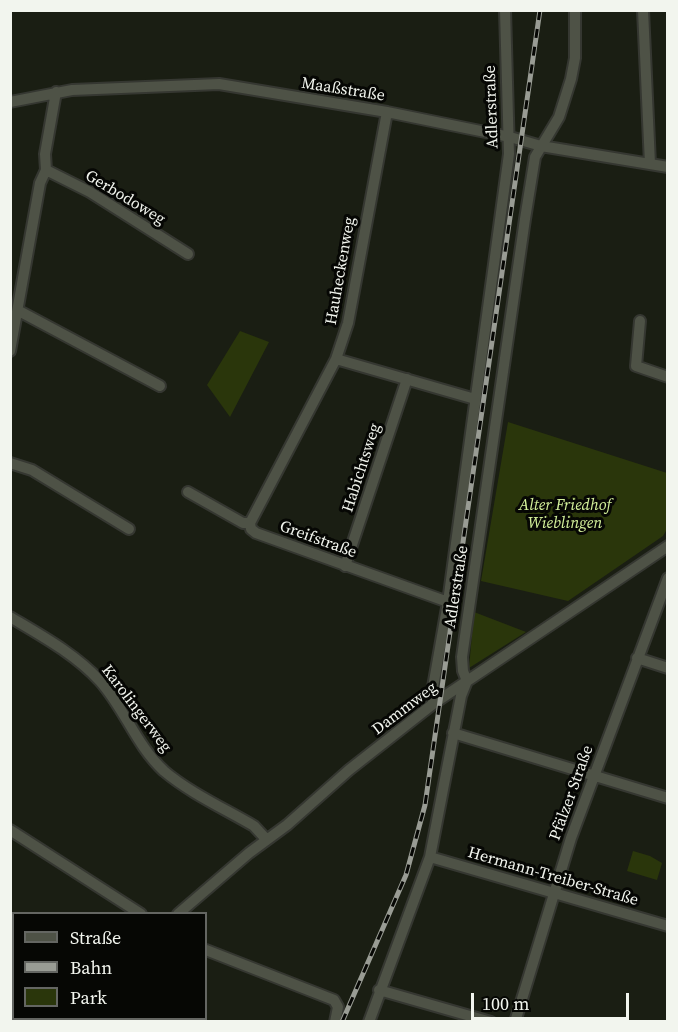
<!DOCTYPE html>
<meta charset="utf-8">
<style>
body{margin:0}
#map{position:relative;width:678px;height:1032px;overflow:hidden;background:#1a1e13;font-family:"Source Serif 4",serif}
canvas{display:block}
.frame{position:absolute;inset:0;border:12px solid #f2f5ee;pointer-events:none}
.legend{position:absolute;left:12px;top:912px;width:195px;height:108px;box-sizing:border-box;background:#060704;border:2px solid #646662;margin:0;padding:8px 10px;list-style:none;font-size:18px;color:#f2f5ee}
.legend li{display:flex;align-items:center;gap:12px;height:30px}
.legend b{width:30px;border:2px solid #646662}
.scale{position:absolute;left:471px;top:993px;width:158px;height:27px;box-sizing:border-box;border:3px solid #f2f5ee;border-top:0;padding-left:8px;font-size:18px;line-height:21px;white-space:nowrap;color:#f2f5ee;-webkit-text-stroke:4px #060704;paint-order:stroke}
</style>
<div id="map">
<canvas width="678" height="1032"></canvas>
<div class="frame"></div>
<ul class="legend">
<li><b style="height:8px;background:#4e5246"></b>Straße</li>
<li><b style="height:8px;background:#999c94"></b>Bahn</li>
<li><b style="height:16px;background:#2a360b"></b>Park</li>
</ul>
<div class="scale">100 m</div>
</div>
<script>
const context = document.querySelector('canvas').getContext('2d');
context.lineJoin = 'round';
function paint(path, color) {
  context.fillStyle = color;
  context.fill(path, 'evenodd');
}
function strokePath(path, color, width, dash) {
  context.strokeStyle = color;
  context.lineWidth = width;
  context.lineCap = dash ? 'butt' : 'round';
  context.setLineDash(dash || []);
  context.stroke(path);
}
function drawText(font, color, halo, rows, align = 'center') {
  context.font = font + ' "Source Serif 4",serif';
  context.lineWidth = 6;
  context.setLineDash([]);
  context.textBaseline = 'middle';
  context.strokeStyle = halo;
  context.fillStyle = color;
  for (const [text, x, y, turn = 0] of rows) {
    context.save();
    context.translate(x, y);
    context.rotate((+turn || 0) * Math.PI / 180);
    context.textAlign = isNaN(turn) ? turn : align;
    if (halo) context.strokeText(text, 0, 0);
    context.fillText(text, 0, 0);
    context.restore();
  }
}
paint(new Path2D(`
 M240,331L269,342L230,417L207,385Z
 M508,422L667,473V529L663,536L568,601L481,581Z
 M474,612L526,632L469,668Z
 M633,851L650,856L662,863L657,880L627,871Z`), '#2a360b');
const minor = new Path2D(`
 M643,10L650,164
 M10,102L72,90L219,84L387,112L510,137L541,146L668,167
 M46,170L90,192L188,254
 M19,311L160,386
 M640,321L636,366L668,377
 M10,351L40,183L46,170L45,154L56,92
 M336,359L475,399
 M10,463L32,470L129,529
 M188,492L243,523H250
 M250,523L336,359L348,323L387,112
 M250,523L251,529L256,533L448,602
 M345,566L407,379
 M10,617C42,636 75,654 100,681C125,709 136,745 164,771C190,793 225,809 254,826L266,839
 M637,658L668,668
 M433,704V687L448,602L509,154L505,10
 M453,733L668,798
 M10,830L141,914
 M430,857L668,926
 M178,914L249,853L287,825L349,770L433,704L668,546
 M206,950L334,1000L338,1007L335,1022
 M10,967L14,969
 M379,990L491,1022
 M96,1018L101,1022
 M47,1022L51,1018
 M369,1022L430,857L461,696L467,681L463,671L462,657L525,219L535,157L559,117L571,79L575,58V10
 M515,1022L571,838L668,578`);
strokePath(minor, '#353731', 14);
strokePath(minor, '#4e5246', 10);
const rail = new Path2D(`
 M342,1022L406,875L425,805L540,10`);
strokePath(rail, '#999c94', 5);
strokePath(rail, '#060704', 3, [9]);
drawText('16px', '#f2f5ee', '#060704', [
 ["Maaßstraße",343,90,9],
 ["Adlerstraße",492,107,-92],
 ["Gerbodoweg",125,198,31],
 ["Hauheckenweg",341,271,-80],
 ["Habichtsweg",362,468,-72],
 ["Greifstraße",318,540,20],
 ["Adlerstraße",457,587,-81],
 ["Karolingerweg",136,709,53],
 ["Dammweg",405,709,-37],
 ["Pfälzer Straße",572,793,-70],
 ["Hermann-Treiber-Straße",553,877,16]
]);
drawText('italic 16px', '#d4f19b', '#060704', [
 ["Alter Friedhof",565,506],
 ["Wieblingen",565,524]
]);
</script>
